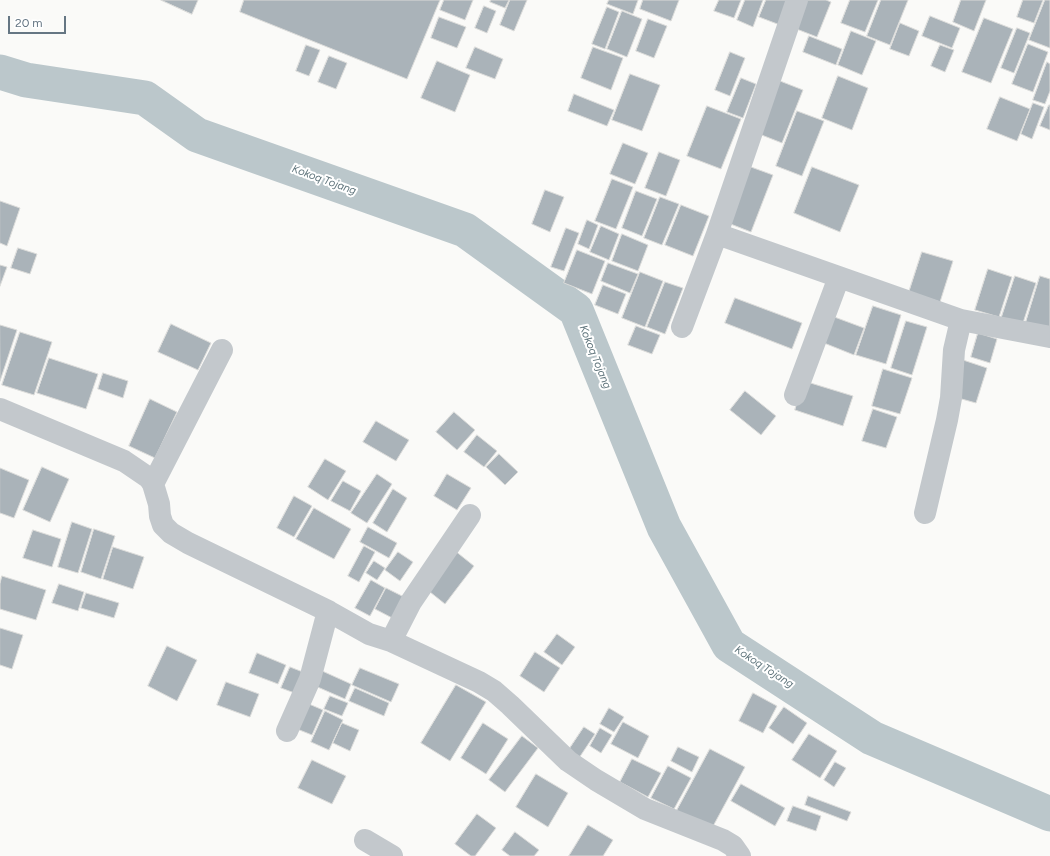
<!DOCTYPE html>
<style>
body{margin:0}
#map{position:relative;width:1050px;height:856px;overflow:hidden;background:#fafaf8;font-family:Figtree,sans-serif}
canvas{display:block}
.scale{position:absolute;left:8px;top:16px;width:58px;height:18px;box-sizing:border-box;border:2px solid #657683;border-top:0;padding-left:5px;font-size:12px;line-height:14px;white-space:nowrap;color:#657683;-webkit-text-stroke:3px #fff;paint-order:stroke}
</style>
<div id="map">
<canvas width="1050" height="856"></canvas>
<div class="scale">20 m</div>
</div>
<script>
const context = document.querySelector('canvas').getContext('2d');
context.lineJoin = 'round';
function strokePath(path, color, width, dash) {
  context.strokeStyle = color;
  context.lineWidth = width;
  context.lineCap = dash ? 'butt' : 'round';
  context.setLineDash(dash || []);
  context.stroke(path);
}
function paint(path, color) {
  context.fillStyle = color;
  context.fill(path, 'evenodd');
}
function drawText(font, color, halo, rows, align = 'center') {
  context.font = font + ' Figtree,sans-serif';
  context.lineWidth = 4;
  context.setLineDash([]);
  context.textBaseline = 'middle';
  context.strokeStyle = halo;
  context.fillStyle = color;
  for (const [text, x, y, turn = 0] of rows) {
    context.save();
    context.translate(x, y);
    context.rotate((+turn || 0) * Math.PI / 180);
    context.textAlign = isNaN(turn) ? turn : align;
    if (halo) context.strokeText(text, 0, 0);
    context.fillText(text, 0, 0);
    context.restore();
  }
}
strokePath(new Path2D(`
 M0,72L26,80L145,98L197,135L465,230L576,310L664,527L729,645L872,738L1050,814`), '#bbc7cb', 35);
const building = new Path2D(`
 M161,0H198L192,14Z
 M244,0H440L407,79L240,12Z
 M444,0H473L465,20L440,10Z
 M491,0H509L505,8L490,2Z
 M510,0H527L514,31L500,25Z
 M609,0H638L633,14L607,4Z
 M643,0H679L671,21L640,9Z
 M719,0H741L734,18L714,11Z
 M745,0H763L753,27L737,20Z
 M766,0H790L780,25L759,17Z
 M805,0H826L831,2L817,37L794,28Z
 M850,0H878L865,32L841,23Z
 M881,0H908L890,45L867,36Z
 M961,0H986L974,31L953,22Z
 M1023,0H1043L1034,23L1017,17Z
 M1045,0H1050V48L1029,40Z
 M484,6L496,11L487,33L475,28Z
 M607,7L619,12L605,49L592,44Z
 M622,11L642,19L627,57L607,49Z
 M930,16L960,28L952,48L922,36Z
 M439,17L466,27L457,48L431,38Z
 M984,18L1013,29L991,83L962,72Z
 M648,19L667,26L654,58L636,51Z
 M900,23L919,31L909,56L890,49Z
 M1017,28L1030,33L1014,73L1001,68Z
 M851,31L876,41L862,75L838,65Z
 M809,36L842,49L836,65L803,52Z
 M1028,44L1048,52L1033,92L1012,84Z
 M306,45L320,50L309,76L296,71Z
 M940,45L954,50L945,72L931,66Z
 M475,47L503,59L495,79L466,68Z
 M593,47L623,58L611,90L581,78Z
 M730,52L745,58L730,96L715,90Z
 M329,56L347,63L336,89L318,82Z
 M437,61L470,75L455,112L421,98Z
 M1047,62L1050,64V91L1045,104L1033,100Z
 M630,74L660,85L642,131L612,120Z
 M838,76L868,88L852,130L822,118Z
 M741,78L756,84L743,118L727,112Z
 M775,79L803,90L782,143L754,132Z
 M574,94L614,110L607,126L568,111Z
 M1000,97L1030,109L1017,141L987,129Z
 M1033,103L1044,107L1032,139L1021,134Z
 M1049,105H1050V130L1040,126Z
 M707,106L741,119L721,169L687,156Z
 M797,111L824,121L802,176L776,166Z
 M623,143L648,153L635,184L610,174Z
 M659,152L680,160L666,196L645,188Z
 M751,167L773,175L751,232L728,223Z
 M812,167L859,185L840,232L794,213Z
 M612,179L633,187L616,229L595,221Z
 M545,190L564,197L550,232L532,224Z
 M636,191L657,199L642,236L622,228Z
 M660,197L679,204L662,245L644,238Z
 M0,201L20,208L7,246L0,243Z
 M681,205L709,216L693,256L665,245Z
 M587,220L598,225L589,249L578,244Z
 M601,226L619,234L609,260L590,252Z
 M566,228L579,233L564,271L551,267Z
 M622,234L648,245L638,271L612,261Z
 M18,248L37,254L30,274L11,268Z
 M577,250L605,261L592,294L564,283Z
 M922,252L953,261L940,302L909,292Z
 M608,263L638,274L630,293L601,281Z
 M0,265L7,267L0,286Z
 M988,269L1012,277L999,317L975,310Z
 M640,272L663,281L645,327L622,318Z
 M1015,276L1036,283L1022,326L1001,319Z
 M1040,276L1050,279V333L1025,325Z
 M665,282L683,288L665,334L647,327Z
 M603,285L626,294L618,314L595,305Z
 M735,298L802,323L792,349L725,323Z
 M873,306L901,315L886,364L856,355Z
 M829,315L864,328L854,355L819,341Z
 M906,321L927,327L912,375L891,368Z
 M171,324L211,343L198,370L158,352Z
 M0,325L17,330L0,381Z
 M636,326L660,335L652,354L628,345Z
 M20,332L52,342L34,395L2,385Z
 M978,333L997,339L990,363L971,357Z
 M49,358L98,374L86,409L37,393Z
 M963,360L987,368L976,403L951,396Z
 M883,369L912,378L900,414L872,406Z
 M103,373L128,381L123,398L98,389Z
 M804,381L853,396L843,426L795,410Z
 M745,391L776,416L761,435L730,410Z
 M150,399L177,412L155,458L129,446Z
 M873,409L897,417L886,448L862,441Z
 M454,412L475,430L457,450L436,432Z
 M376,421L409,440L396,461L363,442Z
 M477,435L497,451L484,467L464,452Z
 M499,454L518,472L505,485L486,467Z
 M325,459L346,471L328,500L308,487Z
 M42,467L69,479L50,522L23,510Z
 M0,468L29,480L14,518L0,513Z
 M377,474L392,484L367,523L351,513Z
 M447,474L471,488L457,510L434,496Z
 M343,481L361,491L350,511L331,501Z
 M393,489L407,498L387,532L373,523Z
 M294,496L312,506L294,537L277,528Z
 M314,508L351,529L334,559L296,539Z
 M72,522L92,529L78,573L58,567Z
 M368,527L397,543L389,558L360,542Z
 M94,529L115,536L101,579L81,572Z
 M33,530L61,539L52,567L23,558Z
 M364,546L375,552L359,582L348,576Z
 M113,547L144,557L133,589L103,579Z
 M454,550L474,566L445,604L425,588Z
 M398,552L413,562L400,581L385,570Z
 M374,561L385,568L377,580L366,573Z
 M2,576L46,590L36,620L0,609V584Z
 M371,580L385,588L370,616L355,608Z
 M59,584L84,592L78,611L52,603Z
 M386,588L408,599L396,620L375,609Z
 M86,593L119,603L114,618L81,608Z
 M0,628L23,635L12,669L0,665Z
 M557,634L575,647L562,665L544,652Z
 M167,646L197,660L177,701L148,686Z
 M535,652L560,668L544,692L520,676Z
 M257,653L286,665L278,684L249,673Z
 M290,667L308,674L300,695L281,688Z
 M360,668L399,684L391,702L352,685Z
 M320,670L351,684L345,699L313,685Z
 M226,682L259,694L250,717L217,705Z
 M456,685L486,702L450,761L421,743Z
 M355,688L389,703L384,716L349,701Z
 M753,693L777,706L763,733L739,721Z
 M330,696L348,703L342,716L324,709Z
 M309,704L323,710L312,735L297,729Z
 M784,707L807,723L793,744L769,728Z
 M609,708L624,717L614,732L600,724Z
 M325,711L343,720L329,750L311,742Z
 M623,722L649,736L638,758L611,744Z
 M342,723L359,730L350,751L333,743Z
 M483,723L508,739L486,774L461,758Z
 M584,727L595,734L579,758L568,751Z
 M600,728L612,735L601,753L590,746Z
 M809,734L837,751L820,778L792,760Z
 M522,736L538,748L505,792L489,780Z
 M678,747L699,757L692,772L671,761Z
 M710,749L745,767L711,830L676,812Z
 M632,759L661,773L648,797L620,782Z
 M312,760L346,776L332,804L298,788Z
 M835,762L846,768L834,787L824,780Z
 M668,766L691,778L674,809L651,798Z
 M536,774L568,793L548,827L516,807Z
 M741,784L785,808L775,826L731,801Z
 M808,796L851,812L847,821L805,805Z
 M793,806L821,816L816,831L787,821Z
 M477,814L496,828L475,856H471L455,844Z
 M588,825L613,840L603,856H569Z
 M515,832L539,850L534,856H510L502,850Z`);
paint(building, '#aab3b9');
strokePath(building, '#dcdcda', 1);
strokePath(new Path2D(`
 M797,0L717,234L961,320L1050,337
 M682,327L717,234
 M795,395L839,277
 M0,409L124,461L149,478L153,484L159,504L160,516L163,525L171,533L188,543L328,611L369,634L391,641L479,682L494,691L510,705L568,761L596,780L645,809L723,840L733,846L740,856
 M153,484L222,350
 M925,513L947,420L951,398L954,350L961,320
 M391,641L411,602L470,515
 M287,731L310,679L328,611
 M365,840L392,856`), '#c3c8cc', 22);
drawText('italic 11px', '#60757c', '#fff', [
 ["Kokoq Tojang",324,180,20],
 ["Kokoq Tojang",595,357,68],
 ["Kokoq Tojang",764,667,33]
]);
</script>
